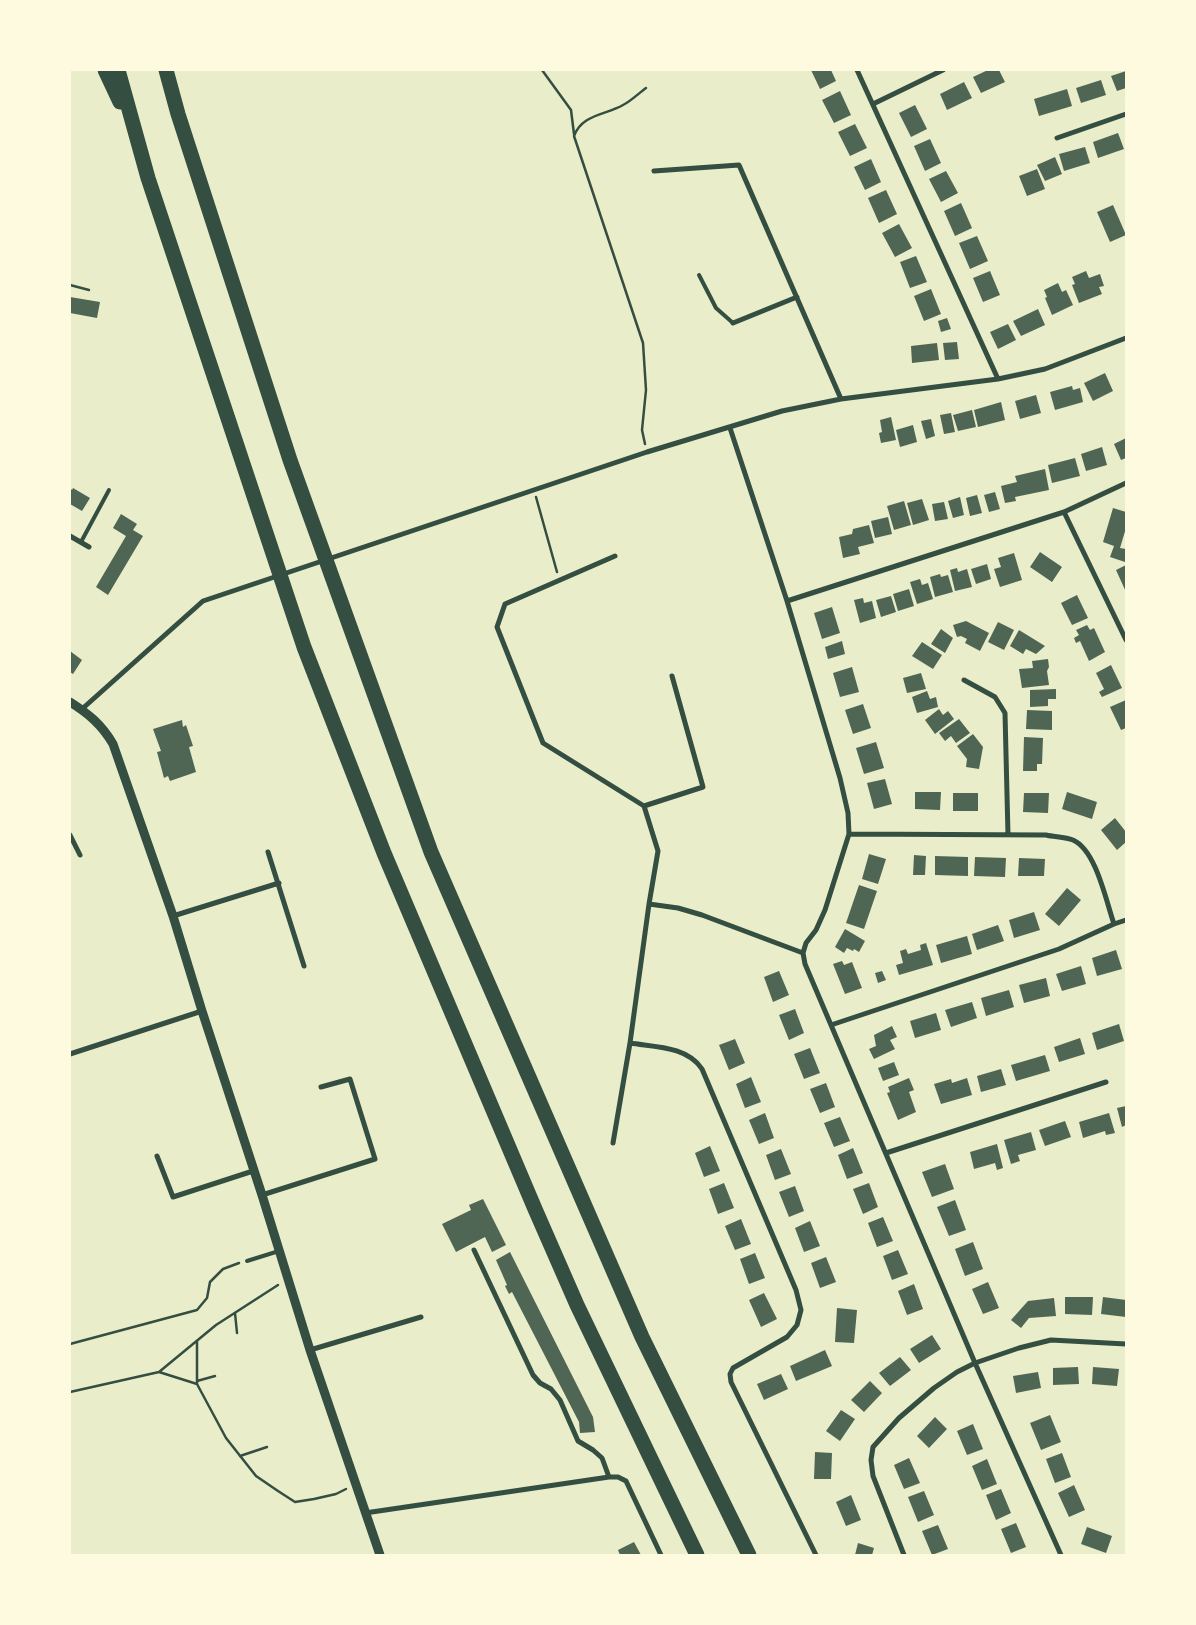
<!DOCTYPE html>
<style>
body{margin:0}
#map{position:relative;width:1196px;height:1625px;overflow:hidden;background:#e9edc9;font-family:"Roboto Condensed",sans-serif}
canvas{display:block}
.frame{position:absolute;inset:0;border:71px solid #fefae0;pointer-events:none}
</style>
<div id="map">
<canvas width="1196" height="1625"></canvas>
<div class="frame"></div>
</div>
<script>
const context = document.querySelector('canvas').getContext('2d');
context.lineJoin = 'round';
function paint(path, color) {
  context.fillStyle = color;
  context.fill(path, 'evenodd');
}
function strokePath(path, color, width, dash) {
  context.strokeStyle = color;
  context.lineWidth = width;
  context.lineCap = dash ? 'butt' : 'round';
  context.setLineDash(dash || []);
  context.stroke(path);
}
paint(new Path2D(`
 M811,70H831L836,81L820,89Z
 M988,70H999L1005,82L981,93L973,77Z
 M1126,71V88L1117,91L1111,76Z
 M1101,80L1106,95L1081,103L1076,88Z
 M964,82L972,98L947,110L940,94Z
 M1067,89L1072,106L1039,116L1034,99Z
 M840,91L851,115L834,123L822,100Z
 M915,105L927,129L911,137L899,113Z
 M855,124L867,148L850,156L838,132Z
 M1118,133L1124,149L1098,158L1093,142Z
 M930,139L941,163L925,171L914,146Z
 M1085,147L1090,163L1064,171L1059,154Z
 M1055,157L1062,174L1045,181L1037,165Z
 M871,159L881,182L865,190L854,167Z
 M1037,169L1045,189L1027,196L1019,176Z
 M946,171L958,193L941,202L929,179Z
 M886,190L897,214L879,223L868,198Z
 M961,203L972,228L955,236L944,211Z
 M1113,205L1126,235L1110,242L1097,212Z
 M899,224L912,248L895,257L882,233Z
 M977,236L988,261L970,269L959,243Z
 M916,256L927,282L910,288L900,262Z
 M990,271L1000,295L983,302L973,278Z
 M1086,271L1089,278L1100,274L1104,286L1099,287L1102,294L1079,303L1072,285L1075,284L1072,277Z
 M1058,283L1062,292L1066,290L1073,305L1052,315L1045,298L1047,297L1044,290Z
 M931,289L941,314L924,321L914,296Z
 M70,297L100,302L97,318L70,313Z
 M1038,309L1045,325L1021,336L1013,321Z
 M947,318L951,329L941,332L938,321Z
 M1008,324L1016,340L998,349L990,332Z
 M957,342L959,359L945,360L943,343Z
 M937,343L939,360L912,363L911,346Z
 M1105,373L1113,391L1093,401L1084,383Z
 M1072,386L1073,390L1080,388L1083,402L1055,410L1050,392Z
 M1036,395L1041,413L1020,419L1015,401Z
 M1001,402L1005,420L978,427L974,410Z
 M972,410L976,427L958,431L953,415Z
 M951,413L955,432L944,434L940,415Z
 M891,417L896,440L881,443L879,433L882,432L880,420Z
 M931,419L935,436L926,439L921,421Z
 M913,425L917,442L900,447L896,430Z
 M1126,438V458L1121,460L1114,444Z
 M1102,447L1107,465L1086,471L1081,454Z
 M1075,458L1080,476L1052,483L1048,465Z
 M1045,469L1049,490L1015,497L1016,501L1005,503L1001,486L1017,482L1015,476Z
 M70,488L72,490L73,488L90,498L82,511L70,504Z
 M995,492L1000,509L989,512L984,495Z
 M977,495L982,513L970,516L966,498Z
 M960,497L964,515L953,518L948,501Z
 M922,499L929,520L913,525L907,503Z
 M904,501L911,525L894,530L887,506Z
 M944,502L948,519L935,521L932,504Z
 M1113,508L1126,512V528L1120,548L1126,549L1125,562L1110,557L1114,546L1103,542Z
 M121,514L137,524L133,530L143,536L108,595L96,587L126,536L113,528Z
 M888,517L892,534L875,538L871,521Z
 M869,525L874,543L858,547L860,554L843,558L839,537L852,534L853,529Z
 M1040,552L1062,567L1052,582L1030,567Z
 M1014,553L1022,580L1000,587L994,569L1001,567L998,558Z
 M987,564L991,579L976,584L971,569Z
 M1126,565V592L1116,570Z
 M957,568L958,572L967,569L972,587L955,591L950,570Z
 M940,574L941,577L948,575L953,592L935,597L930,577Z
 M920,579L922,585L928,583L933,599L917,604L910,582Z
 M909,589L914,606L898,611L893,594Z
 M1077,595L1088,618L1072,625L1061,603Z
 M891,596L896,612L881,617L876,600Z
 M863,598L864,603L872,601L876,618L860,623L854,600Z
 M832,607L840,633L822,639L814,613Z
 M966,621L989,633L980,651L965,643L967,639L961,636L957,637L953,625Z
 M998,622L1014,630L1004,650L988,642Z
 M1087,625L1090,630L1094,628L1105,652L1089,661L1080,641L1076,643L1074,638L1079,635L1076,630Z
 M941,629L953,638L945,653L931,644Z
 M1019,630L1045,646L1036,654L1026,649L1023,654L1010,646Z
 M842,641L845,654L828,659L825,647Z
 M922,642L942,655L933,669L912,656Z
 M70,651L82,660L73,674L70,672Z
 M1048,659L1049,667L1047,671L1049,685L1022,688L1019,669L1033,668L1032,661Z
 M1111,665L1122,688L1102,697L1099,692L1104,689L1096,673Z
 M852,667L859,692L840,697L833,673Z
 M921,673L926,689L907,693L903,678Z
 M1056,689V699H1048V706L1030,707V690Z
 M927,691L930,699L936,697L938,707L917,713L912,697Z
 M1126,700V728L1121,730L1110,707Z
 M863,704L871,728L853,734L845,710Z
 M939,709L943,715L948,711L954,719L935,734L925,720Z
 M1027,710L1052,711V730L1026,729Z
 M959,719L970,733L956,743L951,736L945,741L939,733Z
 M182,720L183,727L186,725L193,746L189,747L196,772L170,781L168,776L164,778L157,752L161,751L153,729Z
 M973,734L983,747L979,769L966,767L967,759L957,746Z
 M1024,737L1043,738L1042,764H1037V771H1023Z
 M876,742L884,768L864,774L856,748Z
 M885,779L892,804L874,809L867,783Z
 M915,792H941L940,810L915,809Z
 M1067,792L1097,802L1092,819L1062,809Z
 M953,793H978V811H953Z
 M1024,793H1049L1048,813L1023,812Z
 M1115,818L1126,832V842L1117,850L1101,830Z
 M869,854L886,859L878,884L862,879Z
 M914,855L926,856L925,875H913Z
 M935,856L968,857V876L935,875Z
 M975,857L1006,858L1005,877L974,876Z
 M1019,858L1045,859L1044,876H1018Z
 M859,885L877,891L864,929L846,923Z
 M1067,888L1081,900L1059,926L1045,914Z
 M1034,912L1040,930L1014,938L1009,920Z
 M998,925L1004,941L977,950L972,934Z
 M845,929L865,941L859,952L854,949L853,951L847,948L844,953L835,947Z
 M967,936L972,954L941,963L936,945Z
 M926,943L933,965L899,975L896,965L903,963L900,951L906,949L908,954L921,950L920,945Z
 M1116,950L1122,969L1097,976L1092,958Z
 M842,961L844,965L852,962L862,988L845,994L833,964Z
 M1081,966L1086,984L1062,991L1056,974Z
 M779,971L789,995L773,1002L764,977Z
 M882,971L886,980L878,983L875,973Z
 M1046,978L1050,996L1024,1003L1019,985Z
 M1009,990L1014,1007L986,1016L981,998Z
 M972,1002L977,1018L951,1027L945,1010Z
 M795,1009L804,1033L789,1040L779,1015Z
 M936,1013L941,1030L915,1038L910,1021Z
 M1119,1024L1124,1041L1097,1050L1092,1033Z
 M892,1026L897,1037L890,1040L895,1049L874,1059L869,1049L876,1046L874,1035Z
 M1080,1038L1085,1054L1059,1062L1054,1047Z
 M735,1039L745,1063L729,1070L719,1045Z
 M810,1048L820,1073L804,1079L794,1054Z
 M1045,1055L1050,1071L1016,1081L1011,1065Z
 M894,1062L899,1075L883,1081L878,1068Z
 M1001,1069L1006,1085L981,1092L977,1076Z
 M751,1077L761,1102L745,1108L736,1084Z
 M909,1078L914,1090L909,1092L916,1112L898,1120L887,1093L890,1092L888,1087Z
 M967,1078L972,1095L941,1104L934,1084L951,1079L952,1083Z
 M826,1083L835,1107L820,1113L810,1089Z
 M1126,1106V1125L1122,1127L1117,1108Z
 M765,1113L774,1138L759,1144L749,1120Z
 M1109,1113L1115,1133L1106,1135L1105,1131L1083,1138L1079,1122Z
 M840,1117L850,1141L834,1147L824,1123Z
 M1065,1121L1071,1137L1045,1146L1039,1130Z
 M1031,1132L1036,1150L1018,1155L1020,1161L1011,1164L1004,1140Z
 M997,1144L1003,1168L997,1170L995,1163L974,1169L970,1152Z
 M710,1146L720,1171L704,1177L695,1153Z
 M853,1148L863,1173L847,1179L838,1155Z
 M781,1149L791,1174L775,1180L766,1155Z
 M945,1164L954,1189L932,1197L922,1172Z
 M724,1183L734,1208L718,1214L709,1189Z
 M869,1183L878,1207L863,1214L853,1189Z
 M795,1186L804,1211L789,1217L779,1192Z
 M483,1199L506,1245L492,1252L485,1237L456,1252L442,1224L471,1210L469,1205Z
 M955,1200L966,1230L949,1236L937,1207Z
 M883,1217L893,1241L877,1247L868,1223Z
 M741,1219L751,1244L735,1250L725,1226Z
 M810,1221L820,1246L804,1252L795,1228Z
 M973,1242L983,1269L965,1276L955,1249Z
 M898,1250L908,1274L892,1280L883,1256Z
 M510,1252L593,1417L595,1432L580,1433L579,1422L512,1292L509,1294L505,1286L507,1285L496,1260Z
 M755,1253L765,1278L749,1284L740,1259Z
 M826,1257L836,1282L820,1288L811,1263Z
 M988,1282L999,1308L983,1314L972,1289Z
 M914,1284L923,1309L907,1315L898,1291Z
 M764,1293L777,1319L761,1327L749,1300Z
 M1065,1297H1093L1092,1315L1065,1314Z
 M1103,1297L1126,1300V1317L1101,1314Z
 M1054,1298L1056,1316L1029,1318L1021,1328L1011,1320L1028,1301Z
 M837,1308L857,1310L854,1343L835,1342Z
 M932,1335L941,1349L919,1363L910,1349Z
 M825,1350L832,1366L796,1381L790,1366Z
 M900,1357L911,1370L890,1386L879,1373Z
 M1078,1367L1079,1384L1053,1385V1368Z
 M1093,1367L1119,1369L1117,1386L1092,1384Z
 M1038,1372L1041,1388L1016,1393L1013,1376Z
 M781,1374L788,1389L764,1400L757,1384Z
 M870,1381L882,1393L864,1412L851,1400Z
 M841,1410L855,1419L840,1441L826,1431Z
 M1050,1415L1061,1442L1041,1450L1030,1423Z
 M935,1417L947,1429L929,1448L917,1436Z
 M973,1424L983,1449L967,1455L957,1431Z
 M815,1452L832,1453L831,1479H814Z
 M1062,1453L1071,1477L1055,1483L1046,1459Z
 M909,1458L920,1483L904,1489L894,1465Z
 M987,1459L997,1484L982,1490L972,1466Z
 M1074,1485L1085,1510L1069,1517L1058,1493Z
 M1001,1489L1011,1513L996,1520L986,1495Z
 M924,1491L934,1515L918,1522L908,1497Z
 M851,1495L861,1520L846,1526L836,1502Z
 M1016,1523L1026,1547L1011,1553L1001,1529Z
 M938,1525L948,1549L932,1555L922,1531Z
 M1087,1527L1112,1536L1106,1553L1081,1544Z
 M634,1542L641,1555H620L618,1550Z
 M858,1543L874,1548L872,1555H855Z`), '#4f6655');
strokePath(new Path2D(`
 M542,70L571,110L574,134
 M70,285L89,290
 M645,444L642,430L646,390L643,343L574,136C582,114 606,115 623,105C631,101 639,93 646,88
 M536,497L557,572
 M235,1313L237,1333
 M70,1344L197,1310L207,1298L210,1282L223,1269L239,1263
 M159,1372L197,1384V1341
 M197,1381L215,1376
 M197,1384L226,1438L256,1476L278,1491L295,1502L314,1499L336,1494L346,1489
 M70,1392L159,1372L216,1325L278,1285
 M240,1456L267,1447`), '#344e41', 2.5);
strokePath(new Path2D(`
 M699,275L716,308L733,323
 M81,542L109,490
 M247,1261L279,1251`), '#344e41', 4);
strokePath(new Path2D(`
 M857,70L998,379
 M873,104L943,70
 M1057,138L1126,114
 M654,171L739,165L841,399
 M733,323L797,297
 M730,428L787,601L840,778L848,813L849,834L825,910L816,930L806,943L803,953L805,964L975,1363L1061,1555
 M1064,512L1126,640
 M70,536L89,547
 M787,601L1064,512L1126,483
 M964,680L995,697L1005,713L1008,835
 M82,709L203,601L647,452L782,411L841,399L998,379L1045,369L1126,338
 M644,806L703,787L672,676
 M849,834L1046,835C1054,837 1065,837 1073,840C1096,850 1106,901 1114,924
 M70,835L80,855
 M268,852L304,966
 M649,904L678,908L702,915L803,953
 M173,916L279,883
 M831,1025L1059,949L1114,924L1126,920
 M630,1043C654,1047 687,1046 702,1069L796,1290L801,1310L797,1325L787,1337L733,1368L730,1374L731,1382L816,1555
 M70,1054L202,1011
 M613,1143L630,1043L649,904L658,851L644,806L543,743L497,627L505,604L615,556
 M886,1153L1106,1082
 M157,1156L173,1197L253,1171
 M262,1195L375,1159L350,1079L321,1087
 M474,1250L533,1375L540,1383L551,1389L560,1400L578,1441L593,1450L602,1458L609,1477
 M310,1350L421,1317
 M365,1513L609,1477H618L626,1481L661,1555
 M904,1555L873,1476L871,1460L873,1447L899,1418L934,1388L957,1372L975,1363L1019,1348L1051,1340L1126,1344`), '#344e41', 5);
strokePath(new Path2D(`
 M70,702C89,714 102,725 113,744L173,916L202,1011L262,1195L310,1350L380,1555`), '#344e41', 9);
strokePath(new Path2D(`
 M105,70L120,102
 M118,70L148,178L304,647L384,853L535,1209L577,1305L697,1555
 M166,70L178,114L290,460L431,852L642,1337L749,1555`), '#344e41', 15);
</script>
